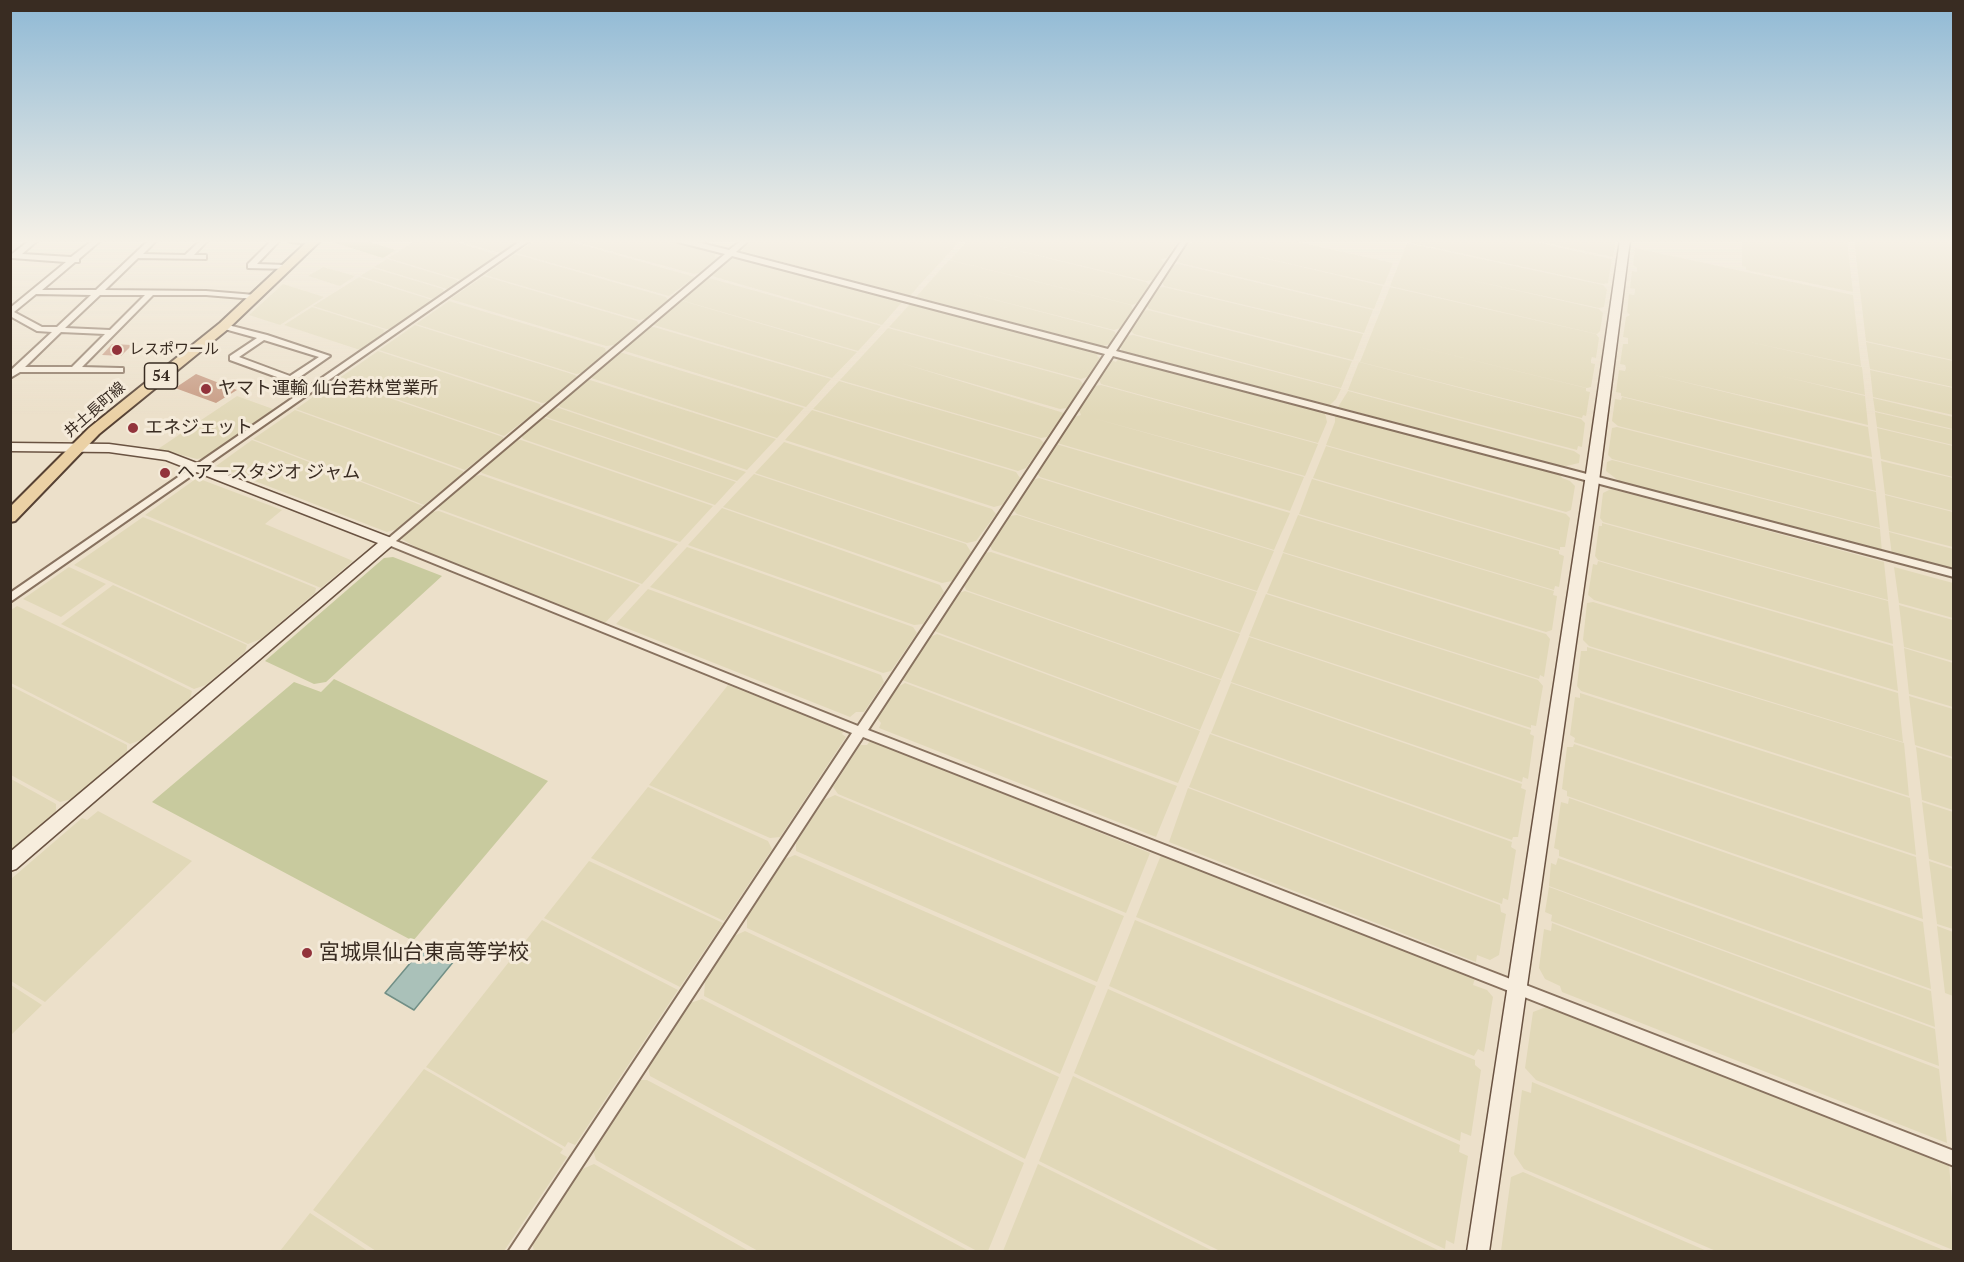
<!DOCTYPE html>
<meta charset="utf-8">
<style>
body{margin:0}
#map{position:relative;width:1964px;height:1262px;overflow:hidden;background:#ece0ca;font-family:"PT Serif",serif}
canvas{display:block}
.frame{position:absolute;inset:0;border:12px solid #392c22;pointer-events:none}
</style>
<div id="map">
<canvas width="1964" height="1262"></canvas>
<div class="frame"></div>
</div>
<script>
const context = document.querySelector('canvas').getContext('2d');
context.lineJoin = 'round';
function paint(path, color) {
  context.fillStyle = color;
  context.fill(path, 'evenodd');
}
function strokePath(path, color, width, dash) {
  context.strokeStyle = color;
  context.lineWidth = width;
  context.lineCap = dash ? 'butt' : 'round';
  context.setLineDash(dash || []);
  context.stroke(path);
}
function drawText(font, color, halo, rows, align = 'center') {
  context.font = font + ' "PT Serif","Noto Sans JP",serif';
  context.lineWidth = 6;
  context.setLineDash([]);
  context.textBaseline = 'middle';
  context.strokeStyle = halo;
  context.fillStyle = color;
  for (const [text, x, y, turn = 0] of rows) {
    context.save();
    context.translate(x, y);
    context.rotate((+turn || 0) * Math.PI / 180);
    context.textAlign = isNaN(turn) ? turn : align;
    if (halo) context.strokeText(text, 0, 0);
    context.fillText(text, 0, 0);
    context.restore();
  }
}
paint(new Path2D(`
 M417,240H450L497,255L461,280L388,258Z
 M454,240H519L500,253Z
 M535,240H565L695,277L669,296L516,253Z
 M569,240H668L717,253L714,256L719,257L700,273L694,274Z
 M750,240L753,241L961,240L923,281L910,277L923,281L910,296L741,251Z
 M968,240H1177L1178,241L1167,258L1161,259L1164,263L1153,280L1146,281L990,244L1146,282L1149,285L1137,303L1132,305L950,260Z
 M1192,240H1289L1393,263L1384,285L1234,251L1383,286L1374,309L1180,263L1176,260L1188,243L1194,242Z
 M1409,240H1526L1612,259L1608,283L1603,284L1408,242Z
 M1531,240H1616L1613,257Z
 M1742,240H1847L1853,292L1746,270V267L1742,266Z
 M1854,240L1953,241V360L1866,341Z
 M1407,243L1603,285L1607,289L1604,307L1599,308L1470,280L1599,309L1603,313L1600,331L1597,334L1390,286Z
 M1635,248L1853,295L1861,366L1745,341L1862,367L1865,395L1781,376L1865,396L1868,425L1651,374L1868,427L1872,457L1621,396V393L1616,392L1619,370L1625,371L1626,368L1625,365L1620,364L1623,344H1628V338L1623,337L1626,317L1630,315L1627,312L1629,294L1634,295L1635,292V289L1630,288L1632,271L1637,272V268L1633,265Z
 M515,254L666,297L668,300L646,319L639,320L485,275Z
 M733,257L903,301L882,325L708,275Z
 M387,259L457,280L458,282L447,289L374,267Z
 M949,260L1131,305L1133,310L1120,328L1114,330L961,291L1114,331L1116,334L1110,344L1103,346L916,297Z
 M1179,264L1373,310L1364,333L1164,286L1162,282L1173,265Z
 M323,267L355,276L340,286L308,276Z
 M373,268L443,289L444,292L433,299L360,276Z
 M484,276L637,321L639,325L615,345L606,346L450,299Z
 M359,277L432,300L391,329H386L313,306Z
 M709,278L881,326L858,351L684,301L681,298L702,279Z
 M283,284L324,297L280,325L249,315Z
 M1164,287L1363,334L1353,360L1149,309L1147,306L1158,288Z
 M1390,287L1596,334L1599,338L1596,358L1592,357L1591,360V363L1595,364L1591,387L1587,388L1394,341L1586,388V391L1590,392L1586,416L1583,415L1582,418L1360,362Z
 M449,301L605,348L606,352L582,373L576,374L416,324Z
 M683,301L857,352L832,378L654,325L653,322L675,303Z
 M911,303L1099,352L1097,356L1100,358L1087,377L1081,379L889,327Z
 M312,307L385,330L383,331L385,332L360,350L284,325Z
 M1148,310L1352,361L1341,388L1134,334L1130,330L1143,311Z
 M415,325L575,375L577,377L548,402L542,403L379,350Z
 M646,327H654L831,379L806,407L625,351L622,348Z
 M888,328L1080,380L1083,384L1067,408L1060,409L901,363L1064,413L1047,437L1041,438L840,380Z
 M1133,335L1341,389L1336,399L1330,405L1122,351L1120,346L1127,336Z
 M1866,342L1953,361V387L1870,369Z
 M378,351L540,404L541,408L504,436L338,379Z
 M617,353H623L804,408L777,438L591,378L592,374Z
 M1119,358L1325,413L1327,422L1318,443L1101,384L1099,379L1111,360L1116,362Z
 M1359,362L1581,419L1585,423L1582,447L1578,446L1577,450L1348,390Z
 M1870,370L1953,388V415L1873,397Z
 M337,380L503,437V440L465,470L296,409Z
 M590,380L776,439L747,470L560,407L558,403L584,381Z
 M839,381L1040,439L1044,443L1026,468L1018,471L813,409Z
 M1101,385L1318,444L1305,476L1089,417L1304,477L1290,511L1057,443L1074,417L1081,415L1079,410L1094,386Z
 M1348,391L1574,451L1580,455L1579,463L1562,467L1338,407Z
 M237,396L273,409L206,457L197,459L158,449Z
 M1622,397L1872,459L1876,491L1618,426L1612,421L1615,399L1621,400Z
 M1873,398L1953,417V429L1875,411Z
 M559,408L746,472L737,481L543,416L552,409Z
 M295,410L463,471L464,473L424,505L253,439Z
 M812,410L1016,472L1020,478L1002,505L994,507L785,440Z
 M1875,412L1953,430V445L1877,427Z
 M1335,415L1561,475L1562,478L1570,481L1575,486L1571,510L1566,512L1326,445L1335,422Z
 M542,417L736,482L715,505L523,439L521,435Z
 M1617,427L1876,492L1880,528L1612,459L1608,455L1612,428Z
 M1877,428L1953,446V477L1881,459Z
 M252,440L423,506L397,529L387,532L216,466Z
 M521,440L713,506L680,542L482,473L480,470L513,441Z
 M784,442L992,509L996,514L976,541L967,543L755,473Z
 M1056,444L1290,513L1274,550L1040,477L1037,473Z
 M1326,446L1566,514L1570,518L1565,547H1560V550L1313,478Z
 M1612,460L1880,529L1882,552L1623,484L1606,471L1607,462Z
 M1881,461L1953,478V511L1885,494Z
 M754,474L966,544L971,552L952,581L942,583L723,507Z
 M481,475L678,544L642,584L439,509L440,505L474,476Z
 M197,478L282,510L265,524L353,561L321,588L145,515Z
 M1039,478L1274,551L1257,591L1017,514L1013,510L1033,480Z
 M1312,479L1559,551V554L1564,556L1559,587L1555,586L1554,590L1299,514Z
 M1611,489L1884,562L1888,600L1603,522L1600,518L1603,493Z
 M1885,495L1953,512V547L1889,531Z
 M722,508L940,585L944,592L923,624L914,625L688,545Z
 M439,511L640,585L605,623L424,552L400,538L431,512Z
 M1017,515L1257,592L1240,633L992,550L990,545L1009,516Z
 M1298,515L1554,591L1553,595L1557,596L1552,630L1546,632L1283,552Z
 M143,517L316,588L315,593L261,639L248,644L74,565Z
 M1602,523L1888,601L1893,644L1598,560L1595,556L1599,526H1602Z
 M1889,532L1953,549V571L1892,555Z
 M687,547L913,627L917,633L891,671L883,673L650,587Z
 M991,552L1240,634L1221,679L966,590L964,585L985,553Z
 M1283,553L1546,634L1550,639L1544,677L1540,675L1539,679L1267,593Z
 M1598,561L1893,646L1898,691L1594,600L1588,595L1593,564L1597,565Z
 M69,567L106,584L61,617L23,599Z
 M1894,567L1953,583V618L1899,603Z
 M113,585L247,645L245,652L206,685L194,689L61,624Z
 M648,589L881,675L884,682L864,712H856L850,717L616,624Z
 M965,591L1221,680L1200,730L934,631L959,593Z
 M1266,594L1538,680L1543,686L1536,726L1531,725V728L1249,636Z
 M1593,602L1898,693L1903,742L1589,646L1583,640L1587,603Z
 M1899,605L1953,620V661L1904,647Z
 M17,606L192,691L190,699L141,740L130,744L11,683V610Z
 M937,634L1200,731L1178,783L902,680L930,637Z
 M1249,637L1531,730L1530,734L1534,736L1528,779L1523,777L1522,782L1231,682Z
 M1587,647L1904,743L1909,796L1581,691L1577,686L1581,651H1587Z
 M1904,648L1953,663V707L1909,694Z
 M905,683L1177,786L1156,837L879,728L881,723L877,718L896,688Z
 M1231,683L1522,784L1521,788L1526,790L1518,837H1513L1512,840L1211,733Z
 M728,685L844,730L842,734L846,737L780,837L770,838L649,785Z
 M11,686L127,745V752L72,799L60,802L11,775Z
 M1580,693L1910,798L1916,855L1574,742L1575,738L1570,735L1575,697L1580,698Z
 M1909,696L1953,709V757L1915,745Z
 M1210,734L1512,842L1511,847L1516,850L1508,900L1503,898L1502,904L1189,787Z
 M871,740L1150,853L1126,913L838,794L833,787L860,745H867Z
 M1574,744L1916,857L1923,919L1567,796V791L1562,789L1567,747H1573Z
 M1916,747L1953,759V810L1922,800Z
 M11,779L56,804V812L11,850Z
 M648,787L768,841L772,849L724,921L591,858Z
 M1188,788L1500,905L1501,912L1506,914L1499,955L1490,960L1477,955L1476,962L1169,842Z
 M835,795L1124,916L1097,982L796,851V843L824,800Z
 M1569,798L1923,922L1931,989L1559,856V850L1554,848L1561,802L1568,804Z
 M1922,802L1953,812V867L1929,859Z
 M98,811L192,861L45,1002L11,981V879L82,818L87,820Z
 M795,855L1096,986L1060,1074L747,928V917L785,859Z
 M1161,855L1475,978L1473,985L1487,990L1493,997L1484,1052L1478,1049L1474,1056L1136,917Z
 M1558,858L1931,991L1935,1027L1549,886L1551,863L1556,865Z
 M589,861L723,923L680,987L544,918Z
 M1929,861L1953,869V929L1937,924Z
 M1549,887L1935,1029L1939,1066L1551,921L1552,915L1545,912Z
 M542,920L678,990L575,1145L568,1142L565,1147L426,1067Z
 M1135,920L1475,1060V1065L1481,1070L1471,1136L1461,1132L1460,1141L1109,986Z
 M1552,923L1939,1069L1947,1143L1562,992L1560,986L1545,979L1539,968L1544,929L1551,931Z
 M1937,926L1953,932V996L1945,993Z
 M745,931L1059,1077L1025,1159L704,996L705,981L734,936Z
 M11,985L42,1005L11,1035Z
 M1108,989L1460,1145L1459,1152L1468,1156L1454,1244L1446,1240L1445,1249L1074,1073Z
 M702,999L1024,1163L988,1251H977L650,1076L648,1067L690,1003Z
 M1546,1007L1949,1165L1953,1210V1250L1536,1080L1525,1068L1533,1012Z
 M424,1069L563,1149L560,1153L567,1157L504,1251H376L313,1210Z
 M1073,1076L1440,1251H1220L1039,1161Z
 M640,1080H647L969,1251H758L596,1160L593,1150Z
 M1532,1082L1946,1251H1716L1524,1169L1514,1154L1522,1090L1531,1093Z
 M594,1164L749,1251H534L532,1243L580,1170Z
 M1038,1164L1213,1251H1003Z
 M1523,1172L1707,1251H1501L1511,1177Z
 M310,1213L368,1251H280Z`), '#e1d8b8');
paint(new Path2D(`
 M326,240H363L396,250L383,258Z
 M393,557L442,576L326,682L314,684L265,661L384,558Z
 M334,679L548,781L413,941L152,802L294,682L321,692Z`), '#c8ca9e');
const water = new Path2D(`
 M428,942L458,956L414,1010L385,993Z`);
paint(water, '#aac1b9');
strokePath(water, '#718f86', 1.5);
paint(new Path2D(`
 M112,344L132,345L121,356L102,355Z
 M196,374L237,390L216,403L175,388Z`), '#c79b83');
const street = new Path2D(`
 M30,240H38L22,254L71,257L93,240H101L79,259V262H75L42,290H96L149,240H157L143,254L185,255L201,240H208L194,255H206V259L138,258L105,290L206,291L255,295L259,297L255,299L206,295H153L82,367L120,368H123V372H20L10,378V371L52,332L37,331L10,316V308L66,262L12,258V254ZM36,294L91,295L57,327H42L14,312ZM100,295H145L110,330L65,328ZM61,332L105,334L72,367H25Z
 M272,240H280L257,264L286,265L290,267L289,269L248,268V264Z
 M287,240H318C311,244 294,244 287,240Z
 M522,240H530L10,602V593Z
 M678,240H689L729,250L742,240H749L736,252L1108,349L1182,240H1188L1116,351L1954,570V577L1113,356L868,730L1954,1151V1166L863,737L526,1252H508L852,733L386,544L384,542L725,254L678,242ZM732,256L1105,354L858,726L396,541Z
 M221,324H224L267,335L330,356L294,381H288L230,360V356L257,338L221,328ZM264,340L319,357L290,376L239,357Z`);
const secondary = new Path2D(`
 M1620,240H1630L1599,481L1489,1252H1467L1585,481Z
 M10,443L109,444L168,452L394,539L396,542L16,869L10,871V852L378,543L166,460L109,452L10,451Z`);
const primary = new Path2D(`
 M309,240H321L228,329L99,434L15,521L10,522V507L89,428L220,323Z`);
strokePath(street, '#88725f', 4);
strokePath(secondary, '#6a5342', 3);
strokePath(primary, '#564133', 4);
paint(street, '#f7eddd');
paint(secondary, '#f7eddd');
paint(primary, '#ebd1a5');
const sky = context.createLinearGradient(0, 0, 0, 416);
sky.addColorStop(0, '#8fb9d5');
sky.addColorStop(0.58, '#f6f1e7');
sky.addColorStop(1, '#f6f1e700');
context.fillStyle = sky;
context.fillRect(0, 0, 1964, 416);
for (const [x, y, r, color] of [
 [117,350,6,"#92333b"],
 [206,389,6,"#92333b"],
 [133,428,6,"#92333b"],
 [165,473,6,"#92333b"],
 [307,953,6,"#92333b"]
]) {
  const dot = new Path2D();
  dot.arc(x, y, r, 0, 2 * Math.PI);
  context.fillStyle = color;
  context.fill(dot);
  strokePath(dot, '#f4ead9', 2);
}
drawText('15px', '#392c22', '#f4ead9', [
 ["レスポワール",129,350]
], 'left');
drawText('15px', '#392c22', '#f4ead9', [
 ["井土長町線",95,410,-41]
]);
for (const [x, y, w] of [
 [161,376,33]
]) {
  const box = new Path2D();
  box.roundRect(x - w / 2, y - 13, w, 26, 4.5);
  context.fillStyle = '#f4ead9';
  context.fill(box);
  strokePath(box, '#392c22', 1.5);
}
drawText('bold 16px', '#392c22', null, [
 ["54",161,376]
]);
drawText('18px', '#392c22', '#f4ead9', [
 ["ヤマト運輸 仙台若林営業所",218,389],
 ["エネジェット",145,428],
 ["ヘアースタジオ ジャム",177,473]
], 'left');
drawText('21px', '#392c22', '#f4ead9', [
 ["宮城県仙台東高等学校",319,953]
], 'left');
</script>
